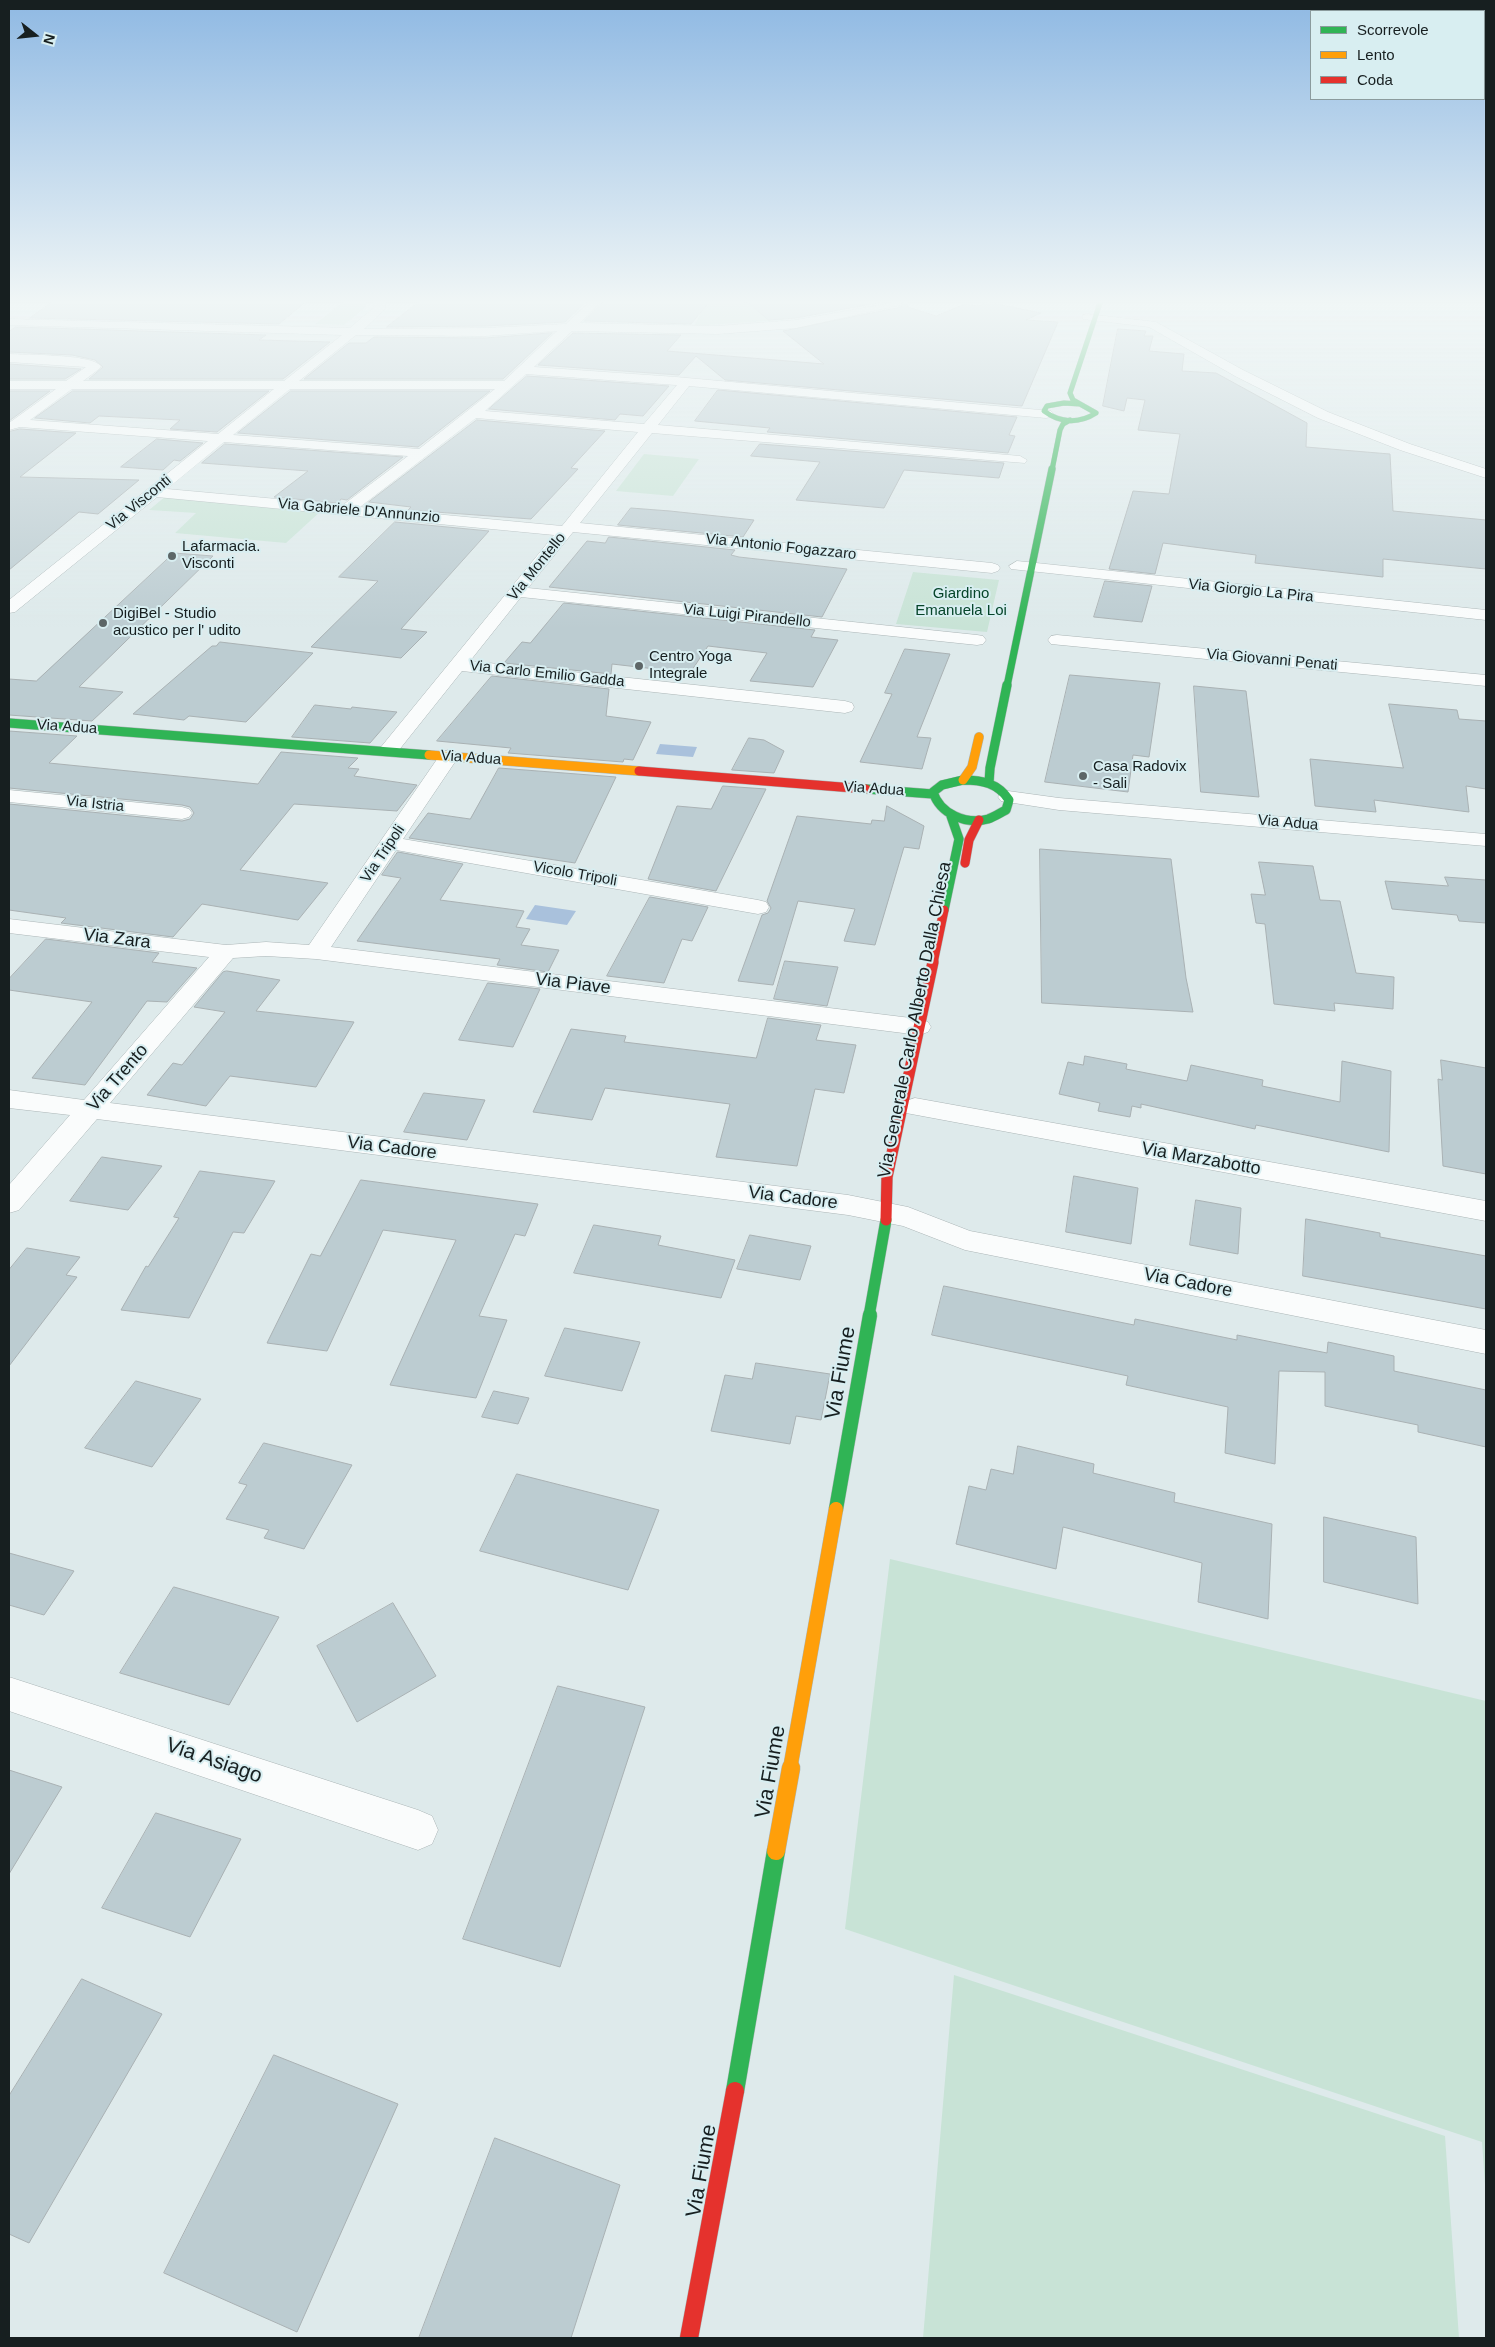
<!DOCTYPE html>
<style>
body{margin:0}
#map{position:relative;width:1495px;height:2347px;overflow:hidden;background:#deeaeb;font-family:Arial,sans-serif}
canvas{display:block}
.frame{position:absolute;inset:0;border:10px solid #171f20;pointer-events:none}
.legend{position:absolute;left:1310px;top:10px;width:175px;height:90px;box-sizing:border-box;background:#d8eef1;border:1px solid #8b9b9d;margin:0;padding:6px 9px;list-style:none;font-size:15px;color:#171f20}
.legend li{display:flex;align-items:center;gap:10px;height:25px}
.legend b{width:25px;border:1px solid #8b9b9d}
.north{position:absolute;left:10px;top:10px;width:50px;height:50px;-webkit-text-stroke:4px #d8eef1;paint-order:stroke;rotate:106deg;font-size:14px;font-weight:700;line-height:20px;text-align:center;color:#171f20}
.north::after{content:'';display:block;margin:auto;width:18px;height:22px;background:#171f20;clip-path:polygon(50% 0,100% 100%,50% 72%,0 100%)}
</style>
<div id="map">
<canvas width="1495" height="2347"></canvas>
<div class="frame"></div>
<ul class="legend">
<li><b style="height:6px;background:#30b455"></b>Scorrevole</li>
<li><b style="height:6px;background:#ff9f0a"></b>Lento</li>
<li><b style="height:6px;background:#e5322d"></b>Coda</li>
</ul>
<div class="north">N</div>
</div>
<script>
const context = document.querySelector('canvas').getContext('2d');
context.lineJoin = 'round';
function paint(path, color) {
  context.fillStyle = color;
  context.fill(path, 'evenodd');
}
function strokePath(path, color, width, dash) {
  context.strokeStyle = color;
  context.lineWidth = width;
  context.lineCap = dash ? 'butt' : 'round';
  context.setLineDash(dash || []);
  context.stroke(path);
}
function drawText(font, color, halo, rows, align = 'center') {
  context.font = font + ' Arial,sans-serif';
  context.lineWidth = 4;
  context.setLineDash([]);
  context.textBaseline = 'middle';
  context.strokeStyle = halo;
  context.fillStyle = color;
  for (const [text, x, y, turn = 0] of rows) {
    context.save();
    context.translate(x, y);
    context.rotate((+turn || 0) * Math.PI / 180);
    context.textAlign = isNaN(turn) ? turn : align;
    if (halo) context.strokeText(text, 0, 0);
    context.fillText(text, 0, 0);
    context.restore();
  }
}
paint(new Path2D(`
 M346,300H366V307L344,325L315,324Z
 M739,300L784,320L694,326L707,301Z
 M644,454L699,459L673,496L616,491Z
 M166,496L321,511L286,543L175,533L196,513L149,510Z
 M913,572L999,580L987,632L896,624Z
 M890,1559L1486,1701V2198L1482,2142L845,1929Z
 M954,1975L1445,2136L1459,2338H923Z`), '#c8e3d6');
paint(new Path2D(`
 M660,744L697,747L693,757L656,754Z
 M535,905L576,911L567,925L526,919Z`), '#a9c1dc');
const building = new Path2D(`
 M55,300H308L279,324L30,318Z
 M421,300H588L565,322L485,326L387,327Z
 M605,300H711L691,324L584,321Z
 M745,300H894L796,318L769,320Z
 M903,300H907L908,307L936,316L965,304L978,306L987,302L1041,313L1026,320L1058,322L1022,406L725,380L696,356L679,375L538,365L573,333L681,335L667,351L824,364L783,331L901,307Z
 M16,327L266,335L259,340L330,342L283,379H89L103,367L95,360L72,355L9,352V332Z
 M1118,329L1146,331L1144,336H1153L1149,351L1184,354L1182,371L1216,373L1307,423L1306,447L1390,454L1393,511L1486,520V569L1383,559V577L1255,563L1256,555L1163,543L1155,574L1109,569L1133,491L1169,494L1180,434L1138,430L1145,400L1127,398L1124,411L1103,406Z
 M552,333L503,379H304L349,343H366L374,337L485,338Z
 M9,364L81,369L65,379H9Z
 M527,376L669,386L643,416L620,414L615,420L489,409Z
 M718,390L1017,417L1009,435L1015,436L1008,453L767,432L770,428L695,421Z
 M9,391H50L9,421Z
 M73,391H269L217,432L170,429L180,420L99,416L90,423L35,418Z
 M291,391H490L418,447L238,433Z
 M477,420L605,431L571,468L578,469L531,519L408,510L411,507L369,502Z
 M20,429L76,433L20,477L139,480L98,514L79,512L9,570V432Z
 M157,439L203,443L180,461L174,460L163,470L121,467Z
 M225,444L403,457L347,500L341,499L338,503L274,497L308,471L202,463Z
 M760,444L1004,463L999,478L904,470L884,508L796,500L820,462L751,456Z
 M631,508L670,511L754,520L743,537L618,525Z
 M395,522L489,531L401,629L427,632L401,658L311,647L378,581L339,577Z
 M609,537L735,550L731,555L739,557L847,569L822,617L549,587L587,541L605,543Z
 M174,553L213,556L79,687L123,692L92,721L9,715V679L36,681Z
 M1105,581L1152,586L1142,622L1094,617Z
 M564,603L815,630L811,637L838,640L813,687L750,681L767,653L708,646L690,673L612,664L611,674L504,663L522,642L530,643Z
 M220,642L313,653L246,722L189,716L184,720L133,714L212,646H216Z
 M905,649L950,654L917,737L931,738L922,769L860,762L892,694L885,693Z
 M1070,675L1160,683L1149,757L1133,755L1128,792L1045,782Z
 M492,676L609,689L606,716L651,722L633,760L624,759L623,762L508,753L511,748L437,741Z
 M1194,686L1246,691L1259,797L1201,792Z
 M1389,704L1457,710L1459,719L1486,721V789L1466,786L1469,812L1374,800L1376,812L1315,806L1310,759L1403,768Z
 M315,705L351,709L352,707L397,712L370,743L292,737Z
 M9,731L77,736L49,763L258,784L281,752L358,758L348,768L359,769L354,776L417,785L397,811L294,804L240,870L328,883L298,920L202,904L173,937L61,923L66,918L9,910V804L182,821L190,819L194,813L190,807L182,805L9,788Z
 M749,738L764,740L784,751L774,773L732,770Z
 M499,768L616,777L575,863L409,838L428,813L470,819Z
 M723,786L766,789L716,891L648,879L677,806L711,809Z
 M887,806L924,826L919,849L904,847L875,945L844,941L855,909L798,901L773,985L738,981L762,915L768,913L771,908L767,901L797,816L871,824L872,820L884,821Z
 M1040,849L1171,859L1186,978L1193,1012L1042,1003Z
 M398,852L463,864L440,900L524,911L516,927L530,929L521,945L559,950L548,972L497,965L500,959L357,941L401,878L382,875Z
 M1259,862L1313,866L1320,900L1340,901L1356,973L1394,977L1393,1009L1334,1003L1335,1011L1274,1004L1265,924L1256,923L1251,894L1265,895Z
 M1445,877L1486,880V923L1459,921L1457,915L1392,909L1385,881L1448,886Z
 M650,897L708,907L692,941L682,939L664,983L607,976Z
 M46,939L159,953L152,962L197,968L167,1002L147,1001L85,1085L32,1078L92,1002L9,990V979Z
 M785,961L838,967L827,1006L774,999Z
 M227,971L280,980L256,1011L354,1022L316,1087L230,1076L206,1106L147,1095L173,1063L182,1065L225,1012L194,1007L223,972Z
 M488,983L540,989L513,1047L459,1040Z
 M768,1018L821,1025L816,1040L856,1045L844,1093L815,1089L797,1166L716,1157L730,1104L605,1088L592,1120L533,1112L571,1029L626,1036L624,1042L756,1058Z
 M1085,1056L1127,1064L1126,1069L1187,1081L1191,1065L1263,1080L1262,1086L1340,1102L1342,1061L1391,1071L1389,1152L1256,1125L1255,1129L1141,1104V1108L1132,1106L1130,1117L1098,1111L1100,1103L1059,1094L1068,1062L1083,1065Z
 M1441,1060L1486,1068V1174L1443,1166L1438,1079L1442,1080Z
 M424,1093L485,1100L467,1140L404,1132Z
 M102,1157L162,1166L128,1210L70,1201Z
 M200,1171L275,1181L244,1233L233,1232L189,1318L121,1310L146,1266L148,1267L179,1218L174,1217Z
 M1074,1176L1138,1188L1131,1244L1066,1232Z
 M361,1180L538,1204L525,1236L515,1234L479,1316L507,1320L476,1398L390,1385L456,1240L383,1230L327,1351L267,1343L311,1254L320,1256Z
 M1196,1200L1241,1208L1238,1254L1190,1245Z
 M1306,1219L1380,1233V1237L1486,1256V1309L1303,1276Z
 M594,1225L661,1236L658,1245L735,1260L721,1298L574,1273Z
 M750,1235L811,1246L800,1280L737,1269Z
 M27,1248L80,1257L66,1275L77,1277L9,1366V1270Z
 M944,1286L1134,1325L1135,1319L1237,1340V1335L1327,1353L1328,1342L1394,1356V1371L1486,1390V1447L1418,1432V1425L1325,1406V1372L1279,1371L1275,1464L1225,1453L1228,1407L1126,1385L1128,1376L932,1335Z
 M565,1328L640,1342L622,1391L545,1376Z
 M756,1363L830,1374L821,1420L796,1416L790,1444L711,1431L725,1375L752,1379Z
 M136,1381L201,1399L152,1467L85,1448Z
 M494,1391L529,1398L518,1424L482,1417Z
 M264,1443L352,1465L304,1549L264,1538L269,1530L226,1519L247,1485L239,1483Z
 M1018,1446L1094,1464L1093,1473L1175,1493L1174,1502L1272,1524L1268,1619L1198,1602L1202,1563L1063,1527L1056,1569L956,1544L969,1486L986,1490L991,1469L1013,1474Z
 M517,1474L659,1510L628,1590L480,1551Z
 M1324,1517L1416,1537L1418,1604L1324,1582Z
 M9,1553L74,1571L44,1615L9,1605Z
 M174,1587L279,1617L229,1705L120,1673Z
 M393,1603L436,1676L357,1722L317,1646Z
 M558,1686L645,1707L560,1967L463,1939Z
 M9,1770L62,1787L9,1874Z
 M156,1813L241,1839L190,1937L102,1908Z
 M82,1979L162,2014L29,2243L9,2234V2096Z
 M274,2055L398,2104L297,2332L164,2273Z
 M495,2138L620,2185L571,2338H419Z`);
paint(building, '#bcccd1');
strokePath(building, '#a9b1b3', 1);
const street = new Path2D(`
 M374,300H386L385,309L364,329L485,328L566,324L591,300H603L580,323L718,326L796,320L901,301V305L796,328L718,334L572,331L534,367L676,377L1051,411L1053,414L1051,417L1046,418L689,386L658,425L1020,456L1027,460L1025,463L652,433L580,523L992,563L998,565L1000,568L998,571L992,573L573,532L528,588L977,635L983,636L986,640L983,644L977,645L521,597L470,661L845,701L852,703L854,707L852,711L845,713L462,671L395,755H381L378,751L381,747L554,535L157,497L15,612L9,613V600L208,441L20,427L9,430V423L56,389H9V381H66L86,367L9,362V354C26,355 91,354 101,366L99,369L83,381H284L342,335L9,325V319L350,328L373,308ZM557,331L504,381H299L356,335L485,336ZM526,374L676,385H677L644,424L485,411ZM72,389H274L218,434L30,420ZM290,389H495L419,449L233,435ZM476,418L638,432L562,526L360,507ZM224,442L408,456L343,505L167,489Z
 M1087,314L1156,322L1243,370L1328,412L1410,444L1486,469V478L1400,450L1318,418L1235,376L1149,327L1083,319V315Z
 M1017,561L1486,610V620L1011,569L1009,566Z
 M1057,635L1486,675V686L1051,644L1048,640L1051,636Z
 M449,750L456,752L459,756L403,839L758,900L766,902L769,907L766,912L758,914L396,850L331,947L919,1019L928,1022L931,1027L928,1032L919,1035L316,959L266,956L233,958L110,1103L848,1195L908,1207L970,1231L1486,1330V1354L965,1250L903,1226L848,1215L97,1119L19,1210L9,1213V1185L70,1115L9,1108V1090L84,1100L209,957L9,933V919L226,945L266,942L309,945L442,752Z
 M9,790L182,807L189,809L192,813L189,817L182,819L9,802Z
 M1008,791L1059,798L1486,834V846L1059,810L1001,801L998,797L1001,793Z
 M915,1098L1486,1201V1221L906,1113L902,1107L906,1101Z
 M9,1677L418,1810L432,1816L438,1830L432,1844L418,1850L9,1711Z`);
const fastFar5 = new Path2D(`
 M1064,403L1080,404L1096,413C1079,424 1060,423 1044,411L1047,406Z
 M1080,404L1073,400L1070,393L1101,300
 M1052,470L1060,430L1063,424L1070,420`);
const fastFar4 = new Path2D(`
 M1007,686L1052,469`);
const fastFar3 = new Path2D(`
 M9,723L429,755
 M963,780C982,780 998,783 1009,800L1006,810C1000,813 994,817 988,819C966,825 940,814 933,792L942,785Z
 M989,783L990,768L1007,685
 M866,789L933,794
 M944,910L959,839L951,816`);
const fastFar2 = new Path2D(`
 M869,1316L886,1220`);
const fastFar1 = new Path2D(`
 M836,1509L870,1315`);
const fast = new Path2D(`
 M735,2091L776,1851`);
const slowFar2 = new Path2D(`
 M429,755L639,771
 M963,780L972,767L979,737`);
const slowFar1 = new Path2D(`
 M790,1769L836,1509`);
const slow = new Path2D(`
 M776,1851L791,1768`);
const jamFar2 = new Path2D(`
 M639,771L866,789
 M965,863L969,840L979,820
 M933,963L944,910`);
const jamFar1 = new Path2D(`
 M886,1220L887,1177L933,962`);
const jam = new Path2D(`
 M689,2338L735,2091`);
strokePath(street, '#abb5b6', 1);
strokePath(fastFar5, '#abb5b6', 5.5);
strokePath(fastFar4, '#abb5b6', 8);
strokePath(fastFar3, '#abb5b6', 10);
strokePath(fastFar2, '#abb5b6', 12);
strokePath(fastFar1, '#abb5b6', 15);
strokePath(fast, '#abb5b6', 19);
strokePath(slowFar2, '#abb5b6', 10);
strokePath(slowFar1, '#abb5b6', 15);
strokePath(slow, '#abb5b6', 19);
strokePath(jamFar2, '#abb5b6', 10);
strokePath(jamFar1, '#abb5b6', 12);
strokePath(jam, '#abb5b6', 19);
paint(street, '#fafcfc');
strokePath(fastFar5, '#30b455', 5);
strokePath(fastFar4, '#30b455', 7);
strokePath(fastFar3, '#30b455', 9);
strokePath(fastFar2, '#30b455', 11);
strokePath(fastFar1, '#30b455', 14);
strokePath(fast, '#30b455', 18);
strokePath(slowFar2, '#ff9f0a', 9);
strokePath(slowFar1, '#ff9f0a', 14);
strokePath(slow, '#ff9f0a', 18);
strokePath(jamFar2, '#e5322d', 9);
strokePath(jamFar1, '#e5322d', 11);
strokePath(jam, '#e5322d', 18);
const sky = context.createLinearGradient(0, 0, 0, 629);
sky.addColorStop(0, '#8fb9e3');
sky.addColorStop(0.48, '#f0f6f6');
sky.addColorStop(1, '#f0f6f600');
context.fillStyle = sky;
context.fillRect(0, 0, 1495, 629);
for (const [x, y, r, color] of [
 [172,556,5,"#5d6667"],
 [103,623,5,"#5d6667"],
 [639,666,5,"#5d6667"],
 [1083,776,5,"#5d6667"]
]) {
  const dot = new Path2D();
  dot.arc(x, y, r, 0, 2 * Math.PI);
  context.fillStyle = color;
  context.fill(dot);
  strokePath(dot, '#d8eef1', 2);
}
drawText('15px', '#171f20', '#d8eef1', [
 ["Via Visconti",139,503,-39],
 ["Via Gabriele D'Annunzio",359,511,5],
 ["Via Antonio Fogazzaro",781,547,6],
 ["Via Montello",537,567,-51],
 ["Via Giorgio La Pira",1251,591,6],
 ["Via Luigi Pirandello",747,616,6],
 ["Via Giovanni Penati",1272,660,5],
 ["Via Carlo Emilio Gadda",547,674,6],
 ["Via Adua",67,727,4],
 ["Via Adua",471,758,4],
 ["Via Adua",874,789,4],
 ["Via Istria",95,804,6],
 ["Via Adua",1288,823,5],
 ["Via Tripoli",383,854,-56],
 ["Vicolo Tripoli",575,874,10]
]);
drawText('15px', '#171f20', '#d8eef1', [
 ["Lafarmacia.",182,547],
 ["Visconti",182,564],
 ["DigiBel - Studio",113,614],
 ["acustico per l' udito",113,631],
 ["Centro Yoga",649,657],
 ["Integrale",649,674],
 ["Casa Radovix",1093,767],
 ["- Sali",1093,784]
], 'left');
drawText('15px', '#06452a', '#d8eef1', [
 ["Giardino",961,594],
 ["Emanuela Loi",961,611]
]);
drawText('18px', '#171f20', '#d8eef1', [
 ["Via Zara",117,939,7],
 ["Via Piave",573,984,7],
 ["Via Generale Carlo Alberto Dalla Chiesa",915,1020,-79],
 ["Via Trento",118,1078,-49],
 ["Via Cadore",392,1148,7],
 ["Via Marzabotto",1201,1159,10],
 ["Via Cadore",793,1198,7],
 ["Via Cadore",1188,1283,11]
]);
drawText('21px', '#171f20', '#d8eef1', [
 ["Via Fiume",841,1373,-80],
 ["Via Asiago",214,1761,19],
 ["Via Fiume",771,1772,-80],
 ["Via Fiume",702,2171,-80]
]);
</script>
